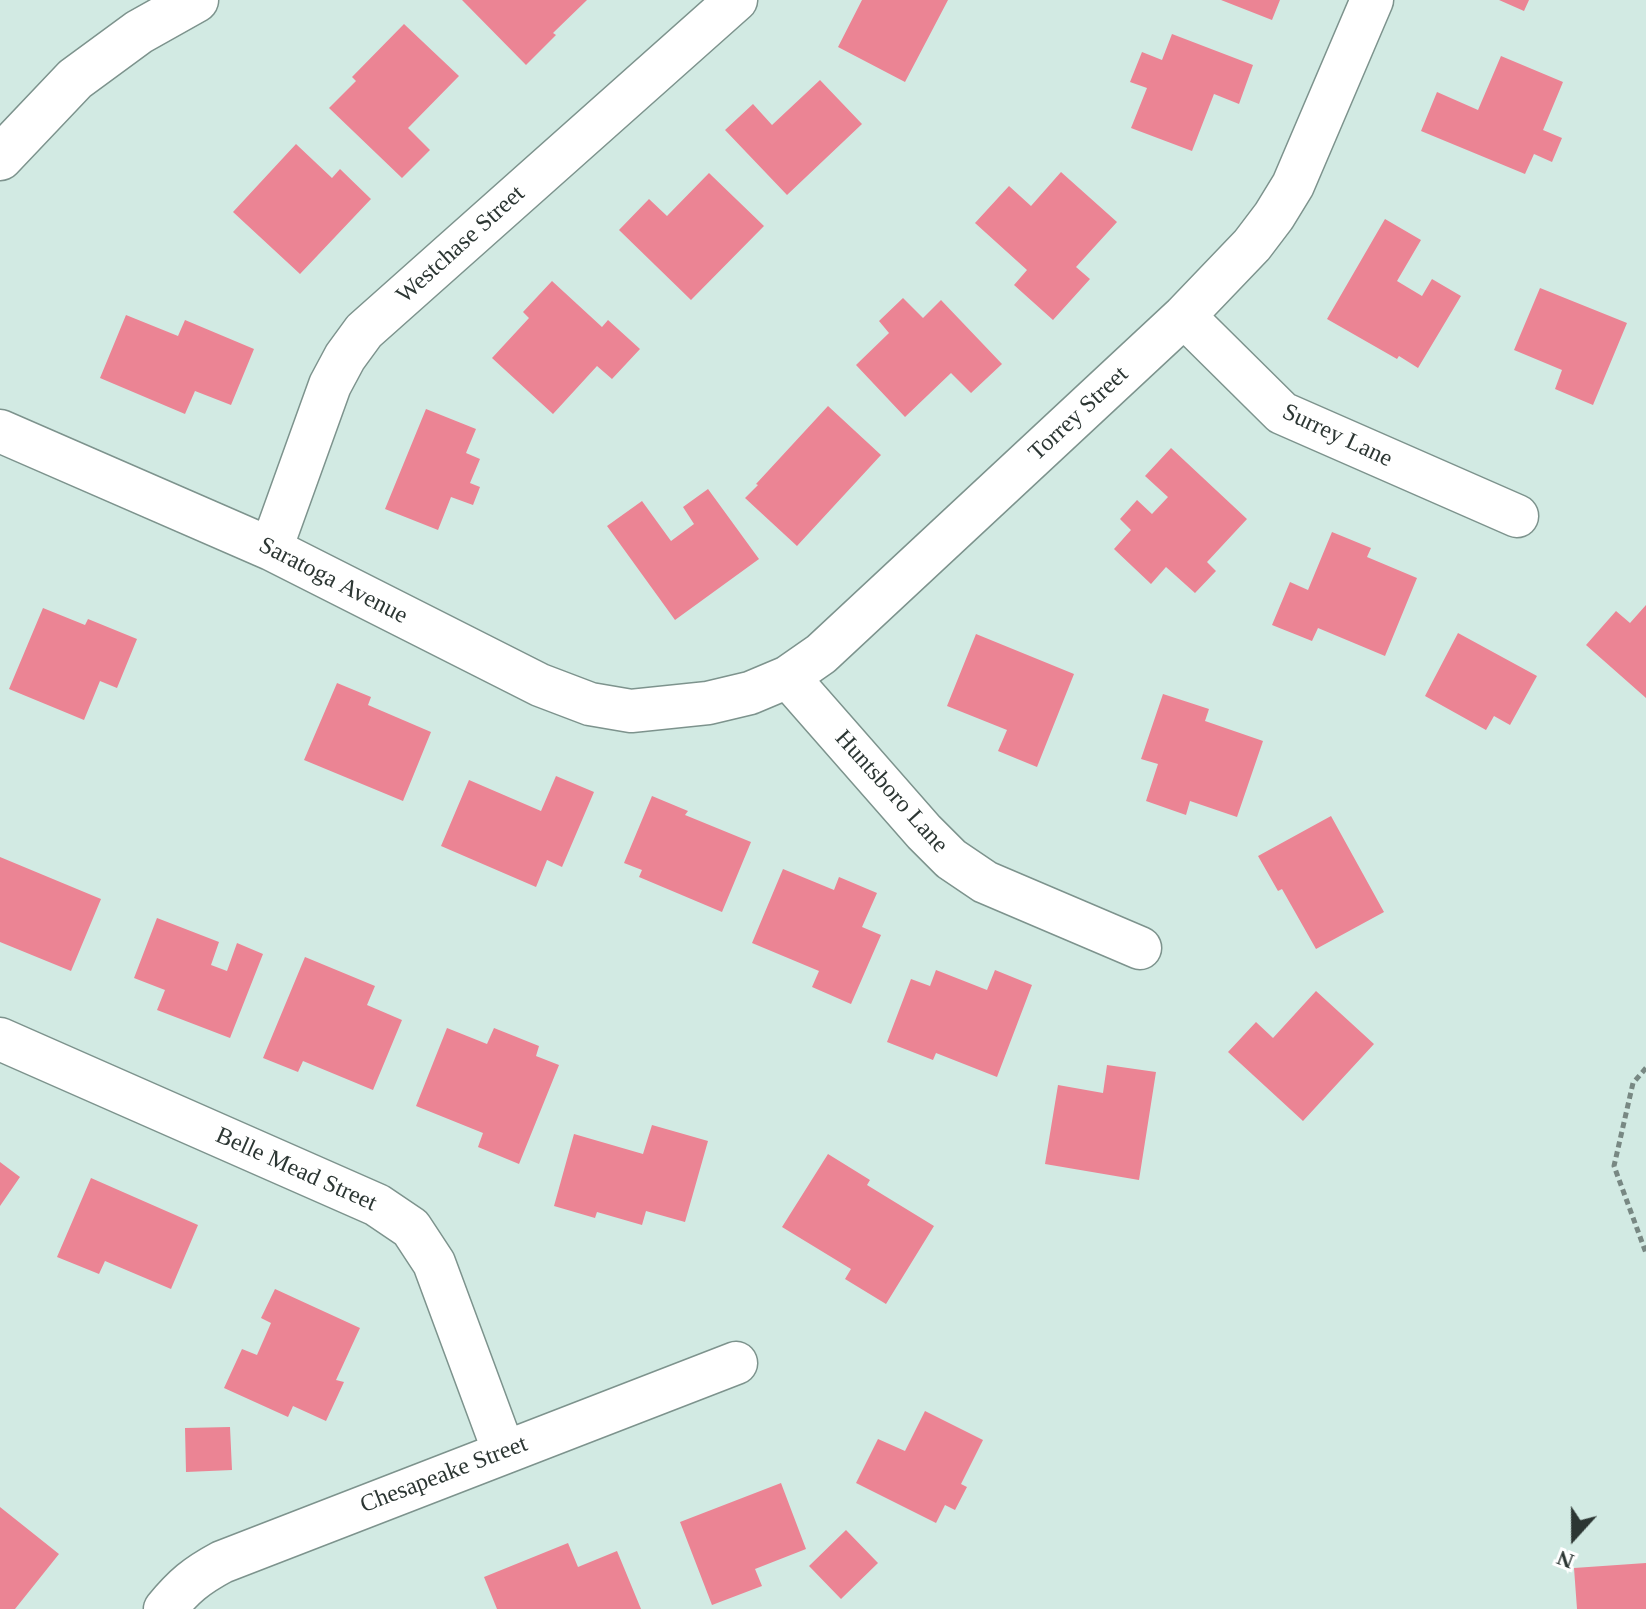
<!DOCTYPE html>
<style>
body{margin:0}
#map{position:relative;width:1646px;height:1609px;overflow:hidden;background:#d2eae3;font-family:Georgia,serif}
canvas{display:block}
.north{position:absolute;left:1534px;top:1497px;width:80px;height:80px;-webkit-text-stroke:6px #fff;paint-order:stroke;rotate:201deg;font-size:22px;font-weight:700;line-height:32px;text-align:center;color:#2c3633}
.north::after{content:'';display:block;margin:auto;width:28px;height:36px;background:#2c3633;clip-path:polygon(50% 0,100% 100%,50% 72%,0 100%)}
</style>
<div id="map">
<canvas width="1646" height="1609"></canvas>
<div class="north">N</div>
</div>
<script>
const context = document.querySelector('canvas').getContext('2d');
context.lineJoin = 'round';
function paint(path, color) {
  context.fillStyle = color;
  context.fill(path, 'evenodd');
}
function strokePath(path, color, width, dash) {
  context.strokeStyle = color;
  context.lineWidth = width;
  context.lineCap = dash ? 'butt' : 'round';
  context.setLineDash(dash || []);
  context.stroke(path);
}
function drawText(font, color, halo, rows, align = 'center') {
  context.font = font + ' Georgia,serif';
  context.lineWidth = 6;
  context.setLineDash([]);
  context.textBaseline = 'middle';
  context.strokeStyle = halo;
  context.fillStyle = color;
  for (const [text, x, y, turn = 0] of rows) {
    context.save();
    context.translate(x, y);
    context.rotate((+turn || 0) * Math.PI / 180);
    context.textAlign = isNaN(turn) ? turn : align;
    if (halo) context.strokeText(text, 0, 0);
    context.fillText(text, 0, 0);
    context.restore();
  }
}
paint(new Path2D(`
 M462,0H587L553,33L556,35L526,65Z
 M862,0H948L905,82L838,47Z
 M1221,0H1280L1272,20Z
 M1499,0H1529L1524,11Z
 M404,24L459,76L408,128L430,150L402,178L329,108L356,81L352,77Z
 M1172,34L1253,65L1239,104L1214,94L1192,151L1131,128L1147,88L1130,82L1142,52L1162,60Z
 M1501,56L1563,82L1543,130L1562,138L1552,162L1534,154L1525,174L1421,131L1437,92L1478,110Z
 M820,80L862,124L787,195L725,130L753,104L772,125Z
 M296,144L332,178L340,169L371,199L300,274L233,212Z
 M1061,172L1117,222L1076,267L1090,279L1053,320L1014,285L1027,270L975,223L1009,186L1031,206Z
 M709,173L764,226L691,300L619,230L649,199L667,216Z
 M1385,219L1421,240L1397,281L1422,296L1432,279L1461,296L1418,368L1399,356L1397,359L1327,319Z
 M552,281L602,327L608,320L640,349L612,379L597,366L553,414L492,358L529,318L523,312Z
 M1540,288L1627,323L1593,405L1555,389L1562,370L1514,350Z
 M903,298L923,318L941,300L1002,364L971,393L951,373L905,417L856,365L889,333L879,321Z
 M126,315L178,336L185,320L254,349L231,405L195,391L185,414L100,378Z
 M828,406L881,455L797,546L745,498L758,485L756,484Z
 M426,409L476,429L466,453L480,459L470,483L480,487L473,505L451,497L438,530L385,509Z
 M1171,448L1247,519L1207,562L1216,571L1195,593L1166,567L1151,584L1114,549L1131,530L1120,519L1137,500L1152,514L1168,497L1145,476Z
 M708,489L759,559L675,620L607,526L642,501L671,541L694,524L683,507Z
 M1332,532L1371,548L1367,557L1417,578L1385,656L1318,628L1312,641L1272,625L1290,582L1308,590Z
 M1646,605V698L1586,645L1616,611L1630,623Z
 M43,608L85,625L88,619L137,639L117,688L100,681L84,720L9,689Z
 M1458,633L1537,676L1510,725L1494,716L1486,730L1425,696Z
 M976,634L1074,674L1037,767L998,751L1007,730L947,706Z
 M337,683L371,697L368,705L431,732L403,801L304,760Z
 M1163,694L1209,709L1205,721L1263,741L1237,817L1190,801L1186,815L1146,801L1158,764L1141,759Z
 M556,776L594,792L562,867L547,860L536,887L441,846L469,780L541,811Z
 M652,796L688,811L685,815L751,842L722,912L639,877L642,870L624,863Z
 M1331,816L1384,912L1316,949L1282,889L1278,891L1258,856Z
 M0,857L101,899L71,971L0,942Z
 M783,869L834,890L839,877L877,893L862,927L881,935L851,1004L812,987L819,971L752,943Z
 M157,918L219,942L211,965L227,971L237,943L263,954L230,1038L157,1010L165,990L134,978Z
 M305,957L375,986L367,1005L402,1020L373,1090L303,1061L298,1072L263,1058Z
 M936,970L987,990L995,970L1032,985L997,1077L936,1053L933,1060L887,1042L911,979L930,986Z
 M1316,991L1374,1044L1303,1121L1228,1052L1256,1022L1273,1038Z
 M447,1028L487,1044L494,1028L539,1046L536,1056L559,1065L519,1164L478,1147L483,1133L416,1106Z
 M1107,1065L1156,1072L1139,1180L1045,1164L1058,1085L1103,1093Z
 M652,1125L708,1141L685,1222L646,1211L642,1225L597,1212L595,1218L554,1206L574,1134L643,1154Z
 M828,1154L870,1180L867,1185L934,1226L886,1304L845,1279L851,1269L782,1227Z
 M0,1162L20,1177L0,1206Z
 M91,1178L198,1225L171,1289L105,1261L99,1274L57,1257Z
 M275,1289L360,1328L336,1380L344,1382L326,1421L293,1406L288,1417L224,1388L242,1349L257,1355L271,1323L261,1318Z
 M925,1411L983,1440L961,1484L967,1487L955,1510L945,1505L936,1523L856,1483L878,1439L905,1451Z
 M230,1427L232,1470L186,1472L185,1428Z
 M781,1483L806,1549L755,1569L762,1586L712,1605L680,1522Z
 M0,1507L59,1554L15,1609H0Z
 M846,1530L878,1563L841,1599L809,1566Z
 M568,1543L578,1567L617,1551L641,1609H497L484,1577Z
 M1646,1563V1609H1577L1574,1568Z`), '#eb8494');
const street = new Path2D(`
 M1184,316L1282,413L1517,516
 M0,431L271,549L540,685L590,704L631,711L708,703L750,693L788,677L821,654L1184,316L1252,245L1274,216L1293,185L1372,0
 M271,549L330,385L345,357L364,331L736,0
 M788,677L924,832L951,859L985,882L1140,948
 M0,1039L377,1205L411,1228L434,1263L504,1452
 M165,1609C184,1586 196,1576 222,1562L736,1363`);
const secondary = new Path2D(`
 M0,158L75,79L139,32L196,0`);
strokePath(street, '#7d938d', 45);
strokePath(secondary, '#7d938d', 47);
strokePath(new Path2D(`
 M1646,1068L1633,1083L1614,1166L1646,1253`), '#788883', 5, [6, 4]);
strokePath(street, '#fff', 42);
strokePath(secondary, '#fff', 44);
drawText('24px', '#2c3633', '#fff', [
 ["Westchase Street",461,245,-42],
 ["Torrey Street",1079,414,-43],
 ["Surrey Lane",1337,436,25],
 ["Saratoga Avenue",333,581,27],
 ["Huntsboro Lane",891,792,48],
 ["Belle Mead Street",296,1170,24],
 ["Chesapeake Street",444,1475,-21]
]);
</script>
